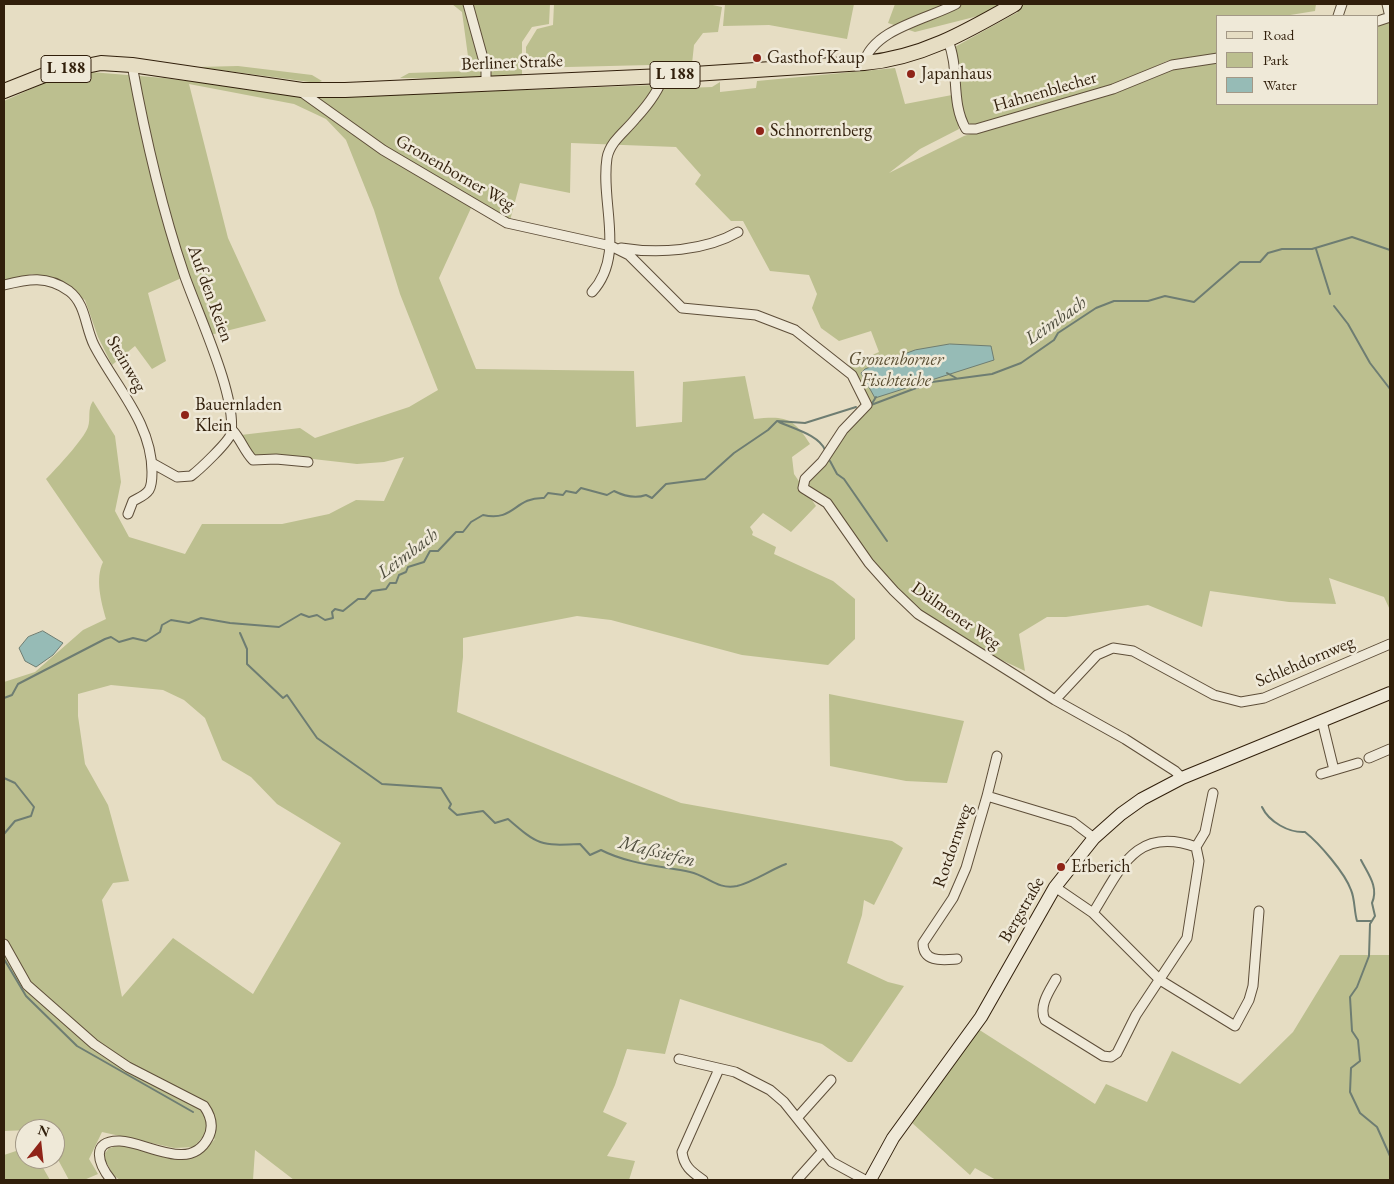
<!DOCTYPE html>
<meta charset="utf-8">
<style>
body{margin:0}
#map{position:relative;width:1394px;height:1184px;overflow:hidden;background:#e6ddc3;font-family:"EB Garamond",serif}
canvas{display:block}
.frame{position:absolute;inset:0;border:5px solid #311f0b;pointer-events:none}
.legend{position:absolute;left:1216px;top:15px;width:162px;height:90px;box-sizing:border-box;background:#efe9d8;border:1px solid #a39886;margin:0;padding:6px 9px;list-style:none;font-size:15px;color:#311f0b}
.legend li{display:flex;align-items:center;gap:10px;height:25px}
.legend b{width:25px;border:1px solid #a39886}
.north{position:absolute;left:15px;top:1119px;width:50px;height:50px;box-sizing:border-box;background:#efe9d8;border:1px solid #a39886;border-radius:50%;rotate:16deg;font-size:14px;font-weight:700;line-height:20px;text-align:center;color:#311f0b}
.north::after{content:'';display:block;margin:auto;width:18px;height:22px;background:#8f2418;clip-path:polygon(50% 0,100% 100%,50% 72%,0 100%)}
</style>
<div id="map">
<canvas width="1394" height="1184"></canvas>
<div class="frame"></div>
<ul class="legend">
<li><b style="height:6px;background:#e6ddc3"></b>Road</li>
<li><b style="height:14px;background:#bcbf8f"></b>Park</li>
<li><b style="height:14px;background:#96bbb6"></b>Water</li>
</ul>
<div class="north">N</div>
</div>
<script>
const context = document.querySelector('canvas').getContext('2d');
context.lineJoin = 'round';
function paint(path, color) {
  context.fillStyle = color;
  context.fill(path, 'evenodd');
}
function strokePath(path, color, width, dash) {
  context.strokeStyle = color;
  context.lineWidth = width;
  context.lineCap = dash ? 'butt' : 'round';
  context.setLineDash(dash || []);
  context.stroke(path);
}
function drawText(font, color, halo, rows, align = 'center') {
  context.font = font + ' "EB Garamond",serif';
  context.lineWidth = 5;
  context.setLineDash([]);
  context.textBaseline = 'middle';
  context.strokeStyle = halo;
  context.fillStyle = color;
  for (const [text, x, y, turn = 0] of rows) {
    context.save();
    context.translate(x, y);
    context.rotate((+turn || 0) * Math.PI / 180);
    context.textAlign = isNaN(turn) ? turn : align;
    if (halo) context.strokeText(text, 0, 0);
    context.fillText(text, 0, 0);
    context.restore();
  }
}
paint(new Path2D(`
 M452,4H550L549,24L532,27L522,42V79L400,78L409,73L470,71L462,12Z
 M554,4H708L722,7L718,32L703,33L694,45L692,64L526,68V47L537,29L553,25Z
 M725,4H854L847,39L769,25L723,26Z
 M895,4H1002L978,16L915,32L888,23Z
 M1006,4H1316L1315,11L1284,16H1218V54L1167,61L1110,87L972,125L965,120L953,48L1018,12Z
 M1390,21V610L1384,597L1329,578L1336,604L1289,602L1210,591L1202,627L1148,605L1066,617H1047L1019,634L1025,671L995,657L918,614L831,509L806,491L805,479L873,403H869L849,365L879,352L871,331L839,341L821,328L812,308L817,294L809,275L770,271L743,221H731L695,184L701,175L676,147L571,143L570,193L520,183L508,228L471,208L439,278L476,369L634,371L636,427L682,422L683,382L745,376L754,419C785,416 793,417 810,444L792,457L794,474L816,506L791,532L763,513L750,527L753,532L752,535L776,547L774,554L833,581L855,599V639L828,665L742,655L611,620L577,616L463,638V657L457,712L681,803L892,841L903,848L874,905L864,900L862,915L847,963L888,982L904,986L852,1062H848L822,1044L680,999L665,1054L627,1049L615,1085L603,1112L627,1123L607,1156L635,1161L629,1180H294L255,1150L253,1180H120L113,1175L103,1156L109,1148L122,1145L181,1159L198,1156L215,1139L205,1134L194,1147L174,1148L102,1132L89,1159L98,1174L84,1180H69L55,1154V1129L4,1131V682L35,672L83,630L106,619C101,601 95,579 103,562L46,479C56,469 84,439 88,427C91,418 87,410 93,401L115,436L121,482L115,511L129,537L185,554L202,524H282L329,514L356,500L384,501L404,457L384,462L357,464L313,459L253,457L241,435L300,428L315,438L409,407L438,390L400,294L374,210L346,140L326,119L294,104L189,84L228,238L266,321L210,335L186,276L148,293L166,361L152,369L135,346L112,365L98,337L85,300L56,279L32,274L4,281V101L49,81L91,72L164,78L313,97H341L682,84L683,88L712,87L720,82V92L756,88L757,81L895,68L905,104L952,95L959,129L920,149L889,173L964,136L1114,92L1173,68L1218,61V104H1378V24ZM111,685L163,690L184,700L205,718L222,760L251,777L277,804L341,843L253,994L173,938L122,997L102,900L113,883L129,881L108,805L85,764L78,716V694Z
 M238,66L312,75L322,81L317,83L198,67Z
 M829,694L964,721L947,783L906,781L830,766Z
 M1340,955H1390V1180H996L975,1168L970,1175L911,1122L978,1029L1095,1104L1106,1084L1147,1102L1172,1051L1240,1084L1293,1032Z
 M16,1151L25,1152V1159H38L50,1180H4V1155Z`), '#bcbf8f');
const water = new Path2D(`
 M950,344L991,346L994,360L875,398L861,373L865,369L915,350Z
 M43,631L63,643L53,655L36,667L25,661L19,648L28,637Z`);
paint(water, '#96bbb6');
strokePath(water, '#6e7d72', 1);
strokePath(new Path2D(`
 M1316,249L1330,294
 M1334,306L1348,324L1370,363L1390,389
 M947,373L956,378
 M871,405L932,382L992,374L1021,363L1054,340L1058,333L1096,308L1114,301H1148L1165,296L1194,302L1240,262H1260L1268,253L1282,249H1312L1352,237L1390,250
 M871,405L876,397
 M779,422C794,429 819,435 825,450
 M830,461L837,474L844,479L887,541
 M240,633L247,649V664L283,698L287,695L317,738L382,784L441,788L451,804L449,808L457,815L483,811L495,823L508,819C538,845 540,846 580,844L590,855L601,850C628,864 661,866 690,872C708,876 717,890 737,886C753,882 770,870 786,864
 M4,698L12,695L18,684L105,639L111,637L119,642L133,638L146,641L160,632L162,625L171,620L189,623L201,618L230,623L279,627L301,614L309,617L317,615L325,620L333,618L332,612L335,609L343,611L358,599H365L372,591L386,589L390,583H396L399,575L406,572L408,567L424,562L430,551H438L456,532H463L471,522L483,515C515,522 514,497 544,498L548,493L563,495L566,491L576,493L581,488L607,495L614,491C624,496 635,499 646,495L652,498L666,484L705,479L734,453L768,430L777,421L805,423L856,407
 M4,778L15,783L34,807L31,816L15,821L4,834
 M1262,807C1269,822 1289,833 1305,832C1319,843 1345,873 1351,890C1355,899 1354,911 1357,921H1372
 M1361,860C1368,874 1379,887 1372,903L1375,916L1370,924L1369,956L1357,987L1350,997L1352,1031L1358,1040L1360,1061L1351,1068L1350,1092L1360,1113L1377,1127L1390,1156
 M4,959L26,996L77,1046L193,1112`), '#6e7d72', 2);
const street = new Path2D(`
 M468,4L486,69V83
 M1387,4L1390,17
 M1338,16L1342,4
 M1378,21L1390,17
 M948,41C960,69 950,102 966,129H976L1113,89L1172,65L1218,58
 M864,63C873,29 928,19 956,4
 M132,65C145,136 161,206 184,274C197,312 237,396 231,433C230,441 199,470 191,476L177,477L152,463
 M302,90L303,93L383,150L507,223L611,246L629,255L682,308L756,315L795,330L852,375L867,405L843,430L822,462L805,479L803,488L827,503L869,563L894,591L918,614L1055,700L1125,739L1175,771L1182,778
 M621,248C658,254 705,251 738,232
 M4,285C28,279 47,275 69,291C86,304 85,327 94,345C115,386 152,423 152,472C152,478 152,485 149,490C145,496 138,498 133,501L128,514
 M592,292C626,255 600,203 607,158C610,141 626,131 636,118C646,107 659,91 663,76
 M232,430C241,439 244,451 253,460L276,459L308,462
 M1055,700L1097,655L1113,648L1133,651L1214,695L1241,702L1264,698L1390,644
 M1322,721L1334,770
 M997,756L987,796L1073,822L1094,838
 M1369,758L1390,749
 M1321,774L1358,763
 M1055,887L1093,913L1160,980L1235,1026L1249,1000L1253,986L1259,911
 M1093,913C1120,870 1135,825 1196,847
 M4,944L27,985L94,1044L128,1067L204,1106C211,1116 214,1127 208,1138C190,1173 147,1142 120,1141C89,1140 99,1165 111,1180
 M957,959C943,960 923,963 923,943L953,898L966,868L987,796
 M1056,979C1050,990 1038,1006 1045,1020L1103,1056L1111,1057L1117,1053L1136,1015L1187,938L1199,861L1196,847L1205,832L1213,793
 M679,1059L735,1072L770,1090L784,1102L832,1162L865,1180
 M797,1118L831,1080
 M703,1180C692,1172 684,1167 682,1152L719,1069
 M797,1180L822,1152`);
const secondary = new Path2D(`
 M870,1180L893,1138L981,1017L1055,887L1094,838L1121,814L1142,799L1182,778L1390,693`);
const primary = new Path2D(`
 M4,91L47,74L101,63L132,65L302,90H345L663,76L864,63C921,58 966,32 1015,4`);
strokePath(street, '#5e4e39', 11);
strokePath(secondary, '#311f0b', 14);
strokePath(primary, '#311f0b', 16);
strokePath(street, '#efe9d8', 9);
strokePath(secondary, '#efe9d8', 12);
strokePath(primary, '#e6ddc3', 14);
for (const [x, y, r, color] of [
 [757,58,5,"#8f2418"],
 [911,74,5,"#8f2418"],
 [760,131,5,"#8f2418"],
 [185,415,5,"#8f2418"],
 [1061,867,5,"#8f2418"]
]) {
  const dot = new Path2D();
  dot.arc(x, y, r, 0, 2 * Math.PI);
  context.fillStyle = color;
  context.fill(dot);
  strokePath(dot, '#efe9d8', 2);
}
for (const [x, y, w] of [
 [66,69,50],
 [675,75,50]
]) {
  const box = new Path2D();
  box.roundRect(x - w / 2, y - 13.5, w, 27, 4);
  context.fillStyle = '#efe9d8';
  context.fill(box);
  strokePath(box, '#311f0b', 1);
}
drawText('bold 16px', '#311f0b', null, [
 ["L 188",66,69],
 ["L 188",675,75]
]);
drawText('18px', '#311f0b', '#efe9d8', [
 ["Gasthof Kaup",767,58],
 ["Japanhaus",921,74],
 ["Schnorrenberg",770,131],
 ["Bauernladen",195,405],
 ["Klein",195,426],
 ["Erberich",1071,867]
], 'left');
drawText('18px', '#311f0b', '#efe9d8', [
 ["Berliner Straße",512,63,-2],
 ["Hahnenblecher",1045,92,-16],
 ["Gronenborner Weg",455,173,30],
 ["Auf den Reien",210,294,70],
 ["Steinweg",126,364,60],
 ["Dülmener Weg",956,616,35],
 ["Schlehdornweg",1305,662,-23],
 ["Rotdornweg",953,846,-71],
 ["Bergstraße",1022,910,-60]
]);
drawText('italic 18px', '#5b4f33', '#efe9d8', [
 ["Gronenborner",896,360],
 ["Fischteiche",896,381]
]);
drawText('italic 19px', '#4f4e3e', '#efe9d8', [
 ["Leimbach",1056,321,-35],
 ["Leimbach",408,554,-37],
 ["Maßsiefen",657,852,14]
]);
</script>
